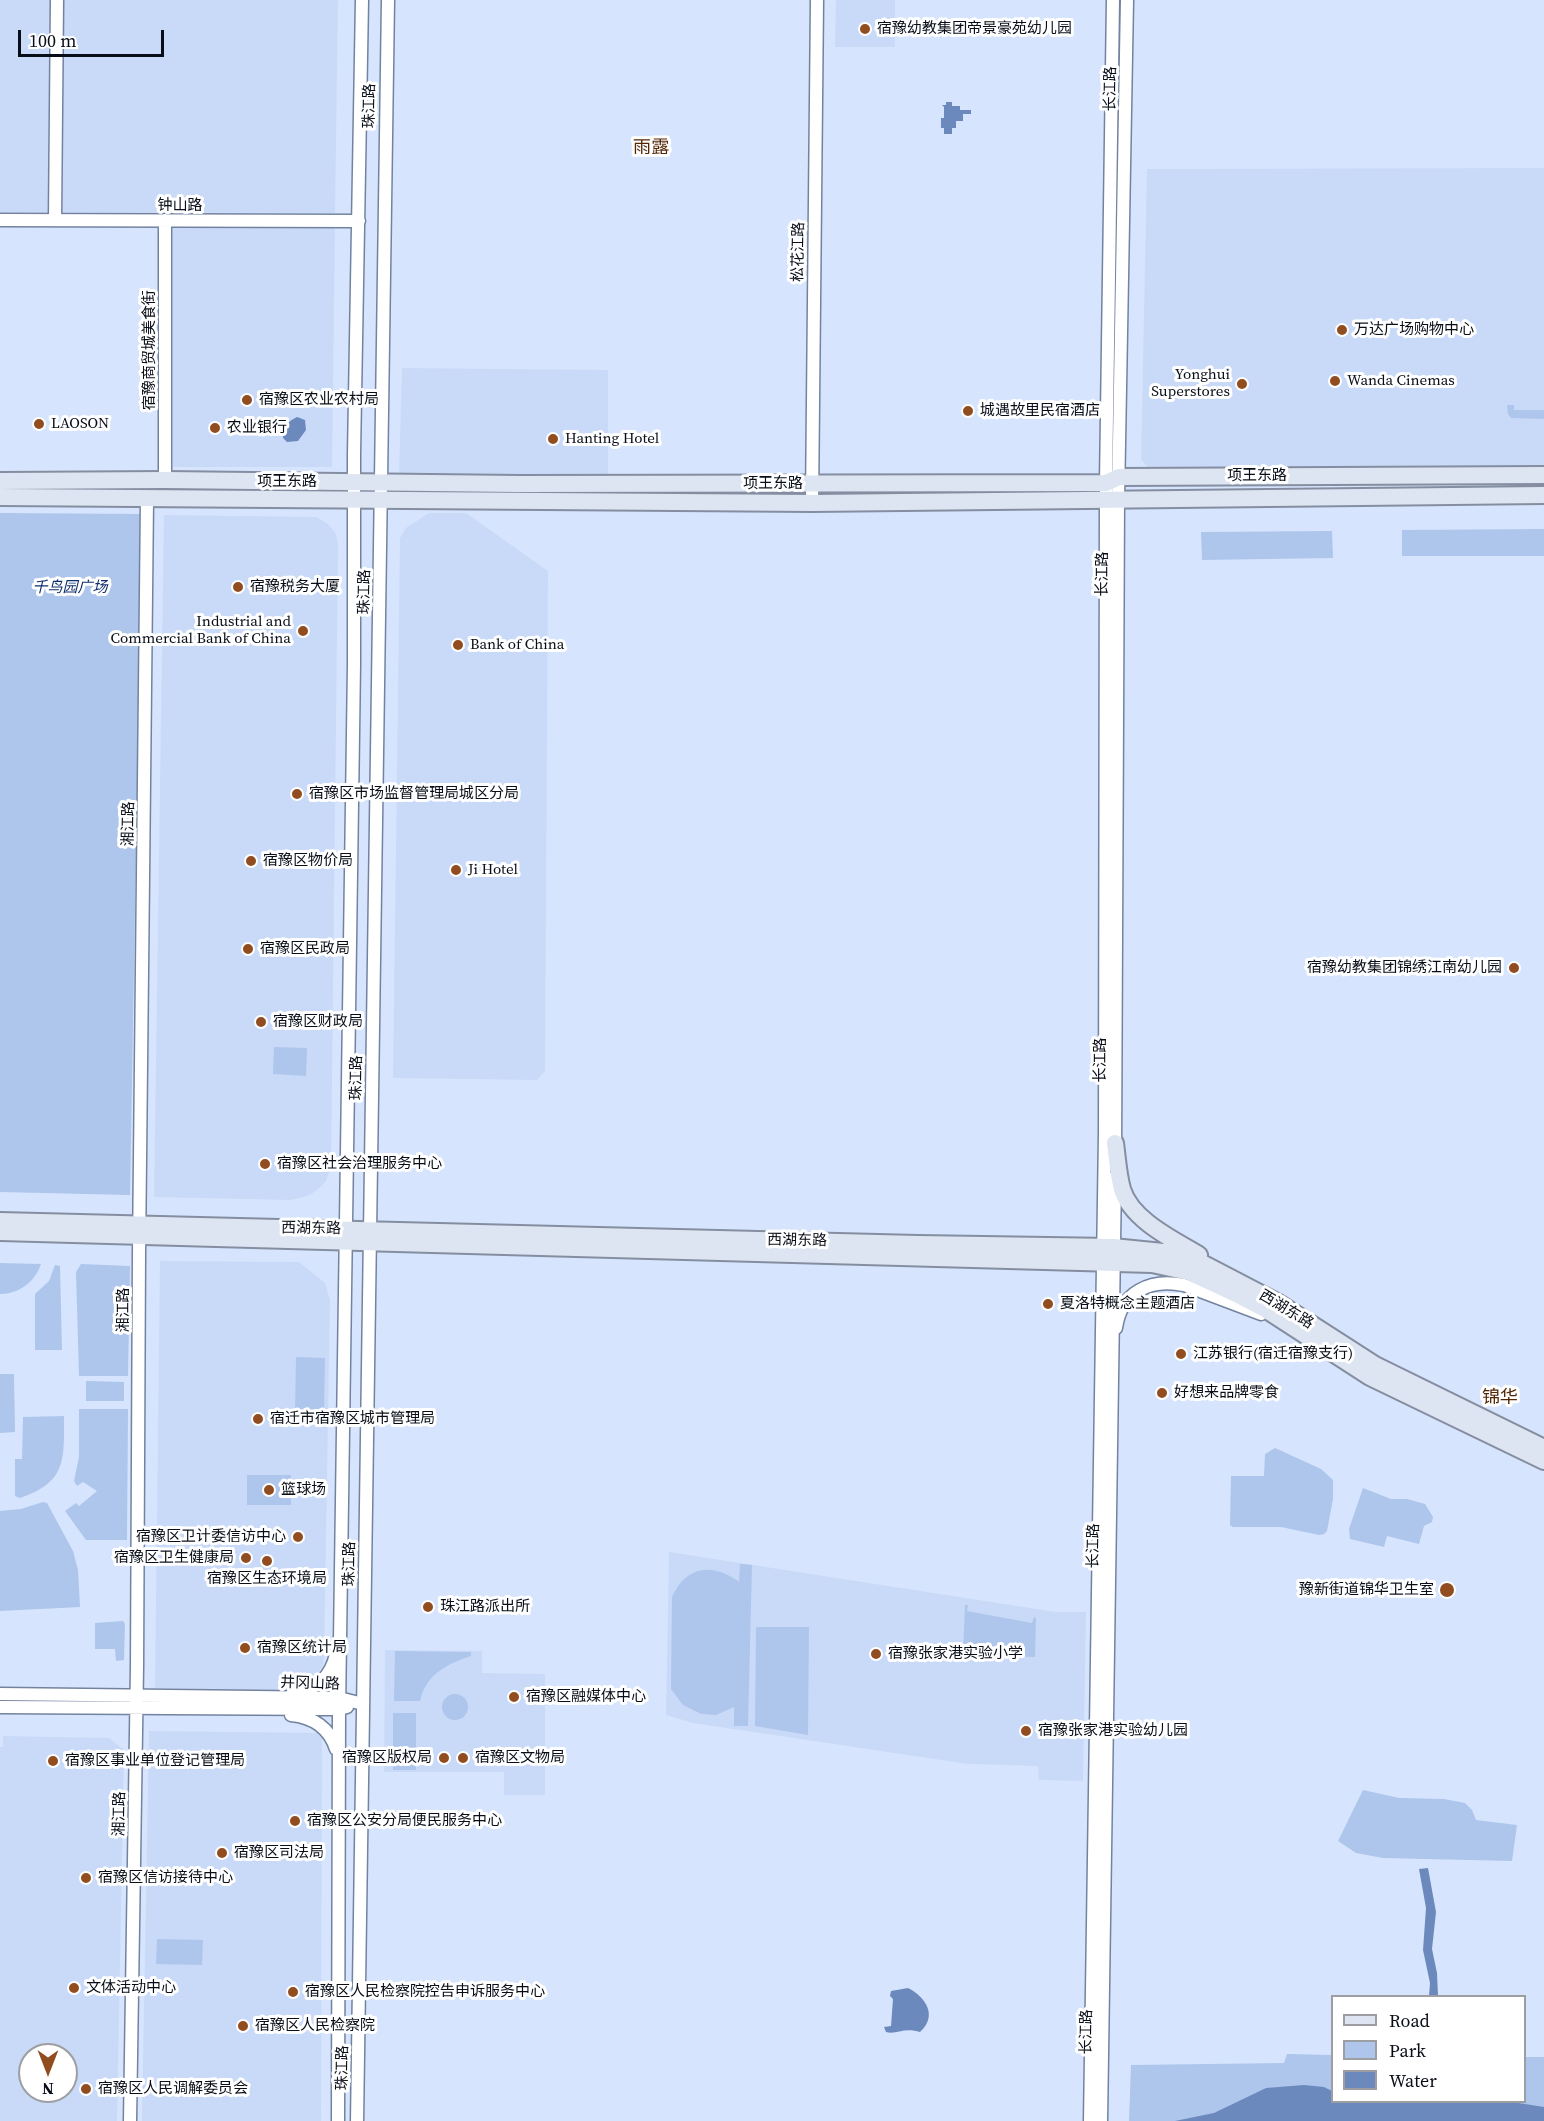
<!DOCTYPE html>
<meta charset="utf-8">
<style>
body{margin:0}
#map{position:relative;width:1544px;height:2121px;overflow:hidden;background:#d6e5fd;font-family:"Source Serif 4",serif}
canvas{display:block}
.legend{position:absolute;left:1331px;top:1995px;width:195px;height:108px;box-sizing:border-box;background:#fff;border:2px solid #9c9ea2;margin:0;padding:8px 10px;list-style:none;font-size:18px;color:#080d17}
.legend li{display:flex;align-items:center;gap:12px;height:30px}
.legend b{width:30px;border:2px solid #9c9ea2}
.north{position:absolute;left:18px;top:2043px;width:60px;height:60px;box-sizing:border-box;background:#fff;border:2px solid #9c9ea2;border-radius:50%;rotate:180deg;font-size:16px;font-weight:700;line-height:24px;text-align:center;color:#080d17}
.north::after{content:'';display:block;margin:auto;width:21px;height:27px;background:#914d1f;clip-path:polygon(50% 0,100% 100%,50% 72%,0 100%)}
.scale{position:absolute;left:18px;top:30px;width:146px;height:27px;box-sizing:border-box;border:3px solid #080d17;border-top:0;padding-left:8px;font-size:18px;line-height:21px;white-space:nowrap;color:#080d17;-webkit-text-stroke:4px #fff;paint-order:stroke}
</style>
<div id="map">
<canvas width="1544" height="2121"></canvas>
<ul class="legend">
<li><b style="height:8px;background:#dde5f2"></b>Road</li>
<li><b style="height:16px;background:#aec5ec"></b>Park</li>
<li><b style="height:16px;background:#6c89bd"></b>Water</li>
</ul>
<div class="north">N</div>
<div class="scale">100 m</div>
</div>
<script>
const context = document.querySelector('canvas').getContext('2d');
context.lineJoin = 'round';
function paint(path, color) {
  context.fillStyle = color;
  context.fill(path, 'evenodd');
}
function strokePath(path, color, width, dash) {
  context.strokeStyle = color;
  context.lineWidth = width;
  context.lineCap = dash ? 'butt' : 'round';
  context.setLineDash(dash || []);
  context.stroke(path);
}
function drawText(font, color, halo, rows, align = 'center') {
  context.font = font + ' "Source Serif 4","Noto Sans SC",serif';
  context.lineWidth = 6;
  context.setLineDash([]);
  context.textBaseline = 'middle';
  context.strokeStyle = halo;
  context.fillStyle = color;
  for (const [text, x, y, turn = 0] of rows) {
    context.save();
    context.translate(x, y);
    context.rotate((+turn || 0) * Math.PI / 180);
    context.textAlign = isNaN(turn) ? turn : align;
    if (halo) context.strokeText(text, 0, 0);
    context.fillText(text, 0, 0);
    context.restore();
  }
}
paint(new Path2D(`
 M0,0H338L335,213L0,212Z
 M836,0H895V47H835Z
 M1544,168V467L1149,469L1141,459L1147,169Z
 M173,227L335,228L332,467H173Z
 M402,368L608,370V475H399Z
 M429,513H466L548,571L545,1071L537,1080L393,1078L400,538L406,528Z
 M164,515L316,517L328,524L336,534L338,544L331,1168L326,1181L318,1189L310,1195L291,1200L154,1197Z
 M160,1261L299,1262L325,1283L330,1300L324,1656L323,1665L315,1679L297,1691L155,1688Z
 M669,1552L1056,1612H1086L1083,1781L1039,1780L1038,1766L968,1764L693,1723L666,1715Z
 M385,1650L482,1651V1673L545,1674V1795H504V1772H384Z
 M149,1731L322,1733L321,2121H142Z
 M3,1736L109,1738L124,1750L117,2121H0V1747H3ZM30,2055H66V2091H30Z`), '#c9daf8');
paint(new Path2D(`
 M1507,405H1514V410H1544V419L1511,418L1508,414Z
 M0,513L142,514L130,1195L0,1192Z
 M1544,529V556H1402V530Z
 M1332,531L1333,558L1202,560L1201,532Z
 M274,1047L307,1048L306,1076L273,1074Z
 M0,1263L41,1264C35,1282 19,1294 0,1294Z
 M81,1264L130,1266L128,1376H79L76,1272Z
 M55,1265L60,1266L62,1350H35V1294L49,1281Z
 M296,1357L325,1358L324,1414H295Z
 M0,1374H14L15,1432L0,1433Z
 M86,1381L124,1382V1401H86Z
 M79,1409H128L127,1540H86L65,1511L76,1503L79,1506L97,1491L83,1482L77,1486L74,1481L79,1457Z
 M64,1416C64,1460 67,1482 20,1498L15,1496V1459H22L23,1417Z
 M1275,1448L1321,1469L1333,1480V1499L1327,1531L1324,1534L1319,1535L1281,1527H1233L1230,1525L1231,1476H1264L1265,1454Z
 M247,1475H291V1505H247Z
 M1363,1488L1391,1499H1407L1425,1504L1433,1517L1432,1522L1424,1526L1419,1544L1387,1536L1384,1547L1350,1539L1349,1529Z
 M43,1502L47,1503L73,1551L78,1570L80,1607L0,1611V1511L21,1509Z
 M740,1564L752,1565L748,1726H734V1707L716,1715L701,1714L683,1705L671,1689L672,1597C687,1565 713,1563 739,1582Z
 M965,1605H968L967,1611L1032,1623L1034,1617L1036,1618L1035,1657L963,1655Z
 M123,1621L125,1624L124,1660L116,1661L115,1649H95V1623Z
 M756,1627H809L808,1735L755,1726Z
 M395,1651L471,1652V1656C447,1664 426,1674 420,1701H394Z
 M442 1707a13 13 0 1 1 26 0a13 13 0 1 1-26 0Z
 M393,1713H416V1770H393Z
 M1363,1790L1399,1798L1444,1799L1465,1803L1472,1810L1476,1820L1517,1825L1512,1861L1383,1858L1356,1853L1338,1841Z
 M157,1939L203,1940L202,1965L156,1964Z
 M1287,2054L1332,2055V2102H1524L1525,2057H1544V2121H1129L1131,2065L1284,2063Z`), '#aec5ec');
paint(new Path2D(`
 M946,102H952V106H960V110H971V114H963V121H956V128H952V134H944V128H941V118H944V107L942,105H946Z
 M297,417L305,420L306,430L298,441L287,442L283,438C282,428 288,421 297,417Z
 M1428,1868L1436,1912L1432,1949L1437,1973L1438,1996H1429L1430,1983L1423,1950L1426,1908L1419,1869Z
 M908,1988C926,1997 938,2016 920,2032C904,2027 896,2035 886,2032L884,2027L891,2026L893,1999L890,1996L891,1991Z
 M1304,2085L1324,2087L1332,2091V2102H1512L1544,2107V2121H1175L1214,2113L1266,2088Z`), '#6c89bd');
const minor = new Path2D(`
 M0,220L359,221
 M55,220L57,0
 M165,480V220
 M812,503L817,0
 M1115,1151L1118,499L1127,0
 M1116,1328C1121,1292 1150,1278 1184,1285L1261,1314
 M293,1693C316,1690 331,1678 336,1654
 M0,1694L339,1698L363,1704
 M0,1707L339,1709L347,1707
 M291,1715C312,1717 329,1727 336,1749
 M130,2121L137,1667L139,1253L147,499
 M338,2121L339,1709L354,664V454L362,0
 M357,2121L388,0
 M1090,2121L1105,1133L1106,483L1113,0
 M1101,2121L1115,1177`);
const major = new Path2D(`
 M0,481L165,480L519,484L1106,483L1119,477L1544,475
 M0,497L812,503L1544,495
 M1115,1143C1117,1158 1118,1175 1122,1189C1131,1220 1174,1240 1199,1255
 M0,1221L918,1244L1113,1247L1163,1252L1204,1264L1277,1302L1375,1365L1544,1448
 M0,1232L1152,1264L1189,1272L1236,1294L1265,1309L1370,1377L1544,1461`);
strokePath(minor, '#73839f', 15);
strokePath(major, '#848ea0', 20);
strokePath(minor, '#fff', 12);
strokePath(major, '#dde5f2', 16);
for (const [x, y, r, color] of [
 [865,29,6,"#914d1f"],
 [1342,330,6,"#914d1f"],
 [1335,381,6,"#914d1f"],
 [1242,384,6,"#914d1f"],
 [247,400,6,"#914d1f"],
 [968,411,6,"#914d1f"],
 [39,424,6,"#914d1f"],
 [215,428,6,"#914d1f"],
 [553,439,6,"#914d1f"],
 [238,587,6,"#914d1f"],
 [303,631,6,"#914d1f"],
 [458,645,6,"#914d1f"],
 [297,794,6,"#914d1f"],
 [251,861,6,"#914d1f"],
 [456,870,6,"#914d1f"],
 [248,949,6,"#914d1f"],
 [1514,968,6,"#914d1f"],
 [261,1022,6,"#914d1f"],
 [265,1164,6,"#914d1f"],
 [1048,1304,6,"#914d1f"],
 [1181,1354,6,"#914d1f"],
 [1162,1393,6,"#914d1f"],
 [258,1419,6,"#914d1f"],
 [269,1490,6,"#914d1f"],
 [298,1537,6,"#914d1f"],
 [246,1558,6,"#914d1f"],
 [267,1561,6,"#914d1f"],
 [1447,1590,8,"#914d1f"],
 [428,1607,6,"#914d1f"],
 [245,1648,6,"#914d1f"],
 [876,1654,6,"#914d1f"],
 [514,1697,6,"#914d1f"],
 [1026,1731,6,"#914d1f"],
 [444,1758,6,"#914d1f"],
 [463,1758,6,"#914d1f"],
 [53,1761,6,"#914d1f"],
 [295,1821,6,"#914d1f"],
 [222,1853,6,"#914d1f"],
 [86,1878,6,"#914d1f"],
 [74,1988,6,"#914d1f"],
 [293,1992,6,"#914d1f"],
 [243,2026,6,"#914d1f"],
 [86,2089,6,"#914d1f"]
]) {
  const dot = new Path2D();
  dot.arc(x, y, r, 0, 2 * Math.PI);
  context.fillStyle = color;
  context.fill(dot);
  strokePath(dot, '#fff', 2);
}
drawText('15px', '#080d17', '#fff', [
 ["宿豫幼教集团帝景豪苑幼儿园",877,29],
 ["万达广场购物中心",1354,330],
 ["Yonghui",1230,375,"right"],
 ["Superstores",1230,392,"right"],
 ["Wanda Cinemas",1347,381],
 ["宿豫区农业农村局",259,400],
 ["城遇故里民宿酒店",980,411],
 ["LAOSON",51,424],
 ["农业银行",227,428],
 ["Hanting Hotel",565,439],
 ["宿豫税务大厦",250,587],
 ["Industrial and",291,622,"right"],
 ["Commercial Bank of China",291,639,"right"],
 ["Bank of China",470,645],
 ["宿豫区市场监督管理局城区分局",309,794],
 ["宿豫区物价局",263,861],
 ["Ji Hotel",468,870],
 ["宿豫区民政局",260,949],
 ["宿豫幼教集团锦绣江南幼儿园",1502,968,"right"],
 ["宿豫区财政局",273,1022],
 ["宿豫区社会治理服务中心",277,1164],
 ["夏洛特概念主题酒店",1060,1304],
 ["江苏银行(宿迁宿豫支行)",1193,1354],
 ["好想来品牌零食",1174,1393],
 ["宿迁市宿豫区城市管理局",270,1419],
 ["篮球场",281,1490],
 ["宿豫区卫计委信访中心",286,1537,"right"],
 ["宿豫区卫生健康局",234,1558,"right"],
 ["宿豫区生态环境局",267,1579,"center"],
 ["豫新街道锦华卫生室",1434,1590,"right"],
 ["珠江路派出所",440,1607],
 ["宿豫区统计局",257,1648],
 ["宿豫张家港实验小学",888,1654],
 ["宿豫区融媒体中心",526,1697],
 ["宿豫张家港实验幼儿园",1038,1731],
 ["宿豫区版权局",432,1758,"right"],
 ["宿豫区文物局",475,1758],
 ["宿豫区事业单位登记管理局",65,1761],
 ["宿豫区公安分局便民服务中心",307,1821],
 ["宿豫区司法局",234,1853],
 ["宿豫区信访接待中心",98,1878],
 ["文体活动中心",86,1988],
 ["宿豫区人民检察院控告申诉服务中心",305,1992],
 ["宿豫区人民检察院",255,2026],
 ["宿豫区人民调解委员会",98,2089]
], 'left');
drawText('15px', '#080d17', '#fff', [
 ["长江路",1111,89,-89],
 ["珠江路",370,106,-89],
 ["钟山路",180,206],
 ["松花江路",799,252,-89],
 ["宿豫商贸城美食街",150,350,-90],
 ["项王东路",1257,476],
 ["项王东路",287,482],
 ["项王东路",773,484],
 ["长江路",1103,574,-90],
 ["珠江路",365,592,-89],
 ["湘江路",129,824,-89],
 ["长江路",1101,1060,-90],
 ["珠江路",357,1078,-89],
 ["西湖东路",311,1229,1],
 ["西湖东路",797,1241,1],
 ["湘江路",124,1310,-90],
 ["西湖东路",1286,1310,31],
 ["长江路",1094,1546,-89],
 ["珠江路",350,1564,-89],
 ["井冈山路",310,1684,2],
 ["湘江路",120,1814,-89],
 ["长江路",1087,2032,-89],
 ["珠江路",343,2068,-89]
]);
drawText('italic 15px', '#0d2f6d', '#fff', [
 ["千鸟园广场",70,588]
]);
drawText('18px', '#532604', '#fff', [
 ["雨露",651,148],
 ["锦华",1500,1398]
]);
</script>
